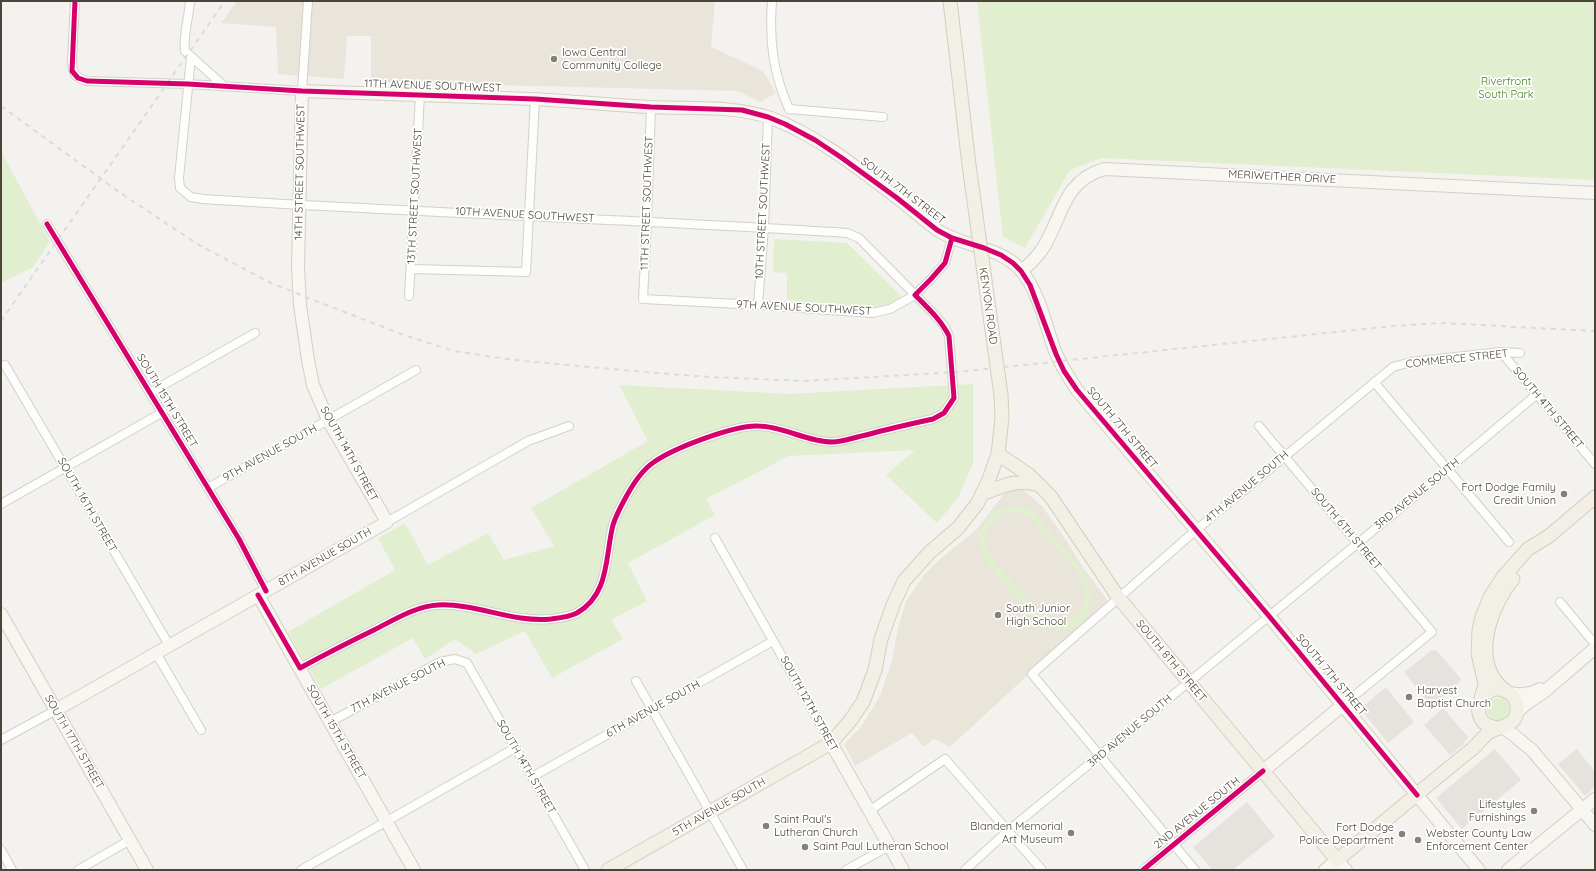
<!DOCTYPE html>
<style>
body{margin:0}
#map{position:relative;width:1596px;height:871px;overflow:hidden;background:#f4f2ee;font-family:Quicksand,sans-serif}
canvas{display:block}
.frame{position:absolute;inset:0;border:2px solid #4b4439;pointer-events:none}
</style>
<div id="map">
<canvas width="1596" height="871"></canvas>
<div class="frame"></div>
</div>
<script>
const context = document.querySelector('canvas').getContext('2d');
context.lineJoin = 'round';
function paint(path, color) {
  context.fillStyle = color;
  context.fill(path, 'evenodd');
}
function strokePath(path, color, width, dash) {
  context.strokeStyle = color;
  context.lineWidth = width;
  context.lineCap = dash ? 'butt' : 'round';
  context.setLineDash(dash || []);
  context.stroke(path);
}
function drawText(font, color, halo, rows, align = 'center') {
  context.font = font + ' Quicksand,sans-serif';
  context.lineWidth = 3.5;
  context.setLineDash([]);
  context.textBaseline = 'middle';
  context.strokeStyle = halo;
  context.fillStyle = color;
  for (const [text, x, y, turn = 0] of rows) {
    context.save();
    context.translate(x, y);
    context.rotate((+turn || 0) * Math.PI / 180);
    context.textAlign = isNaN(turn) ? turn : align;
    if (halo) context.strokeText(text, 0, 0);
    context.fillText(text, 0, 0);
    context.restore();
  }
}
paint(new Path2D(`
 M237,1H715L711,47L763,71L776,93L760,102L738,91L371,82V36H347L344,79L278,74L276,27L221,23Z
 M1013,489H1022L1042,506L1062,534L1084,569L1108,601L950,747L934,739L924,747L912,733L855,766L844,744L861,727L880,696L892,661L898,628L906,601L924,575L941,558L976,530L1004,494Z`), '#eae5da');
paint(new Path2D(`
 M977,1H1595V180L1102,158L1070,170L1025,248L1003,237Z
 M1,151L50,242L33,267L1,283Z
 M774,239L847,243L901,296L891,306L875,308L787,300V273L773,272Z
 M973,384V463L958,498L937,523L886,475L915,450L789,456L706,499L715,515L628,563L647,601L611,620L623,639L552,678L525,631L476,654L455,639L425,659L413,638L321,689L288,632L395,570L378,538L405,523L428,565L488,533L504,560L554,546L531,508L648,441L619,385L789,394Z
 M1020,506L1031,508L1085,574C1091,585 1092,592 1089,604C1089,608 1088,615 1086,619C1076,635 1051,631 1038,623L984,560L979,546V532L992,511L1006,507ZM1012,512L1023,514L1031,519L1080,576C1095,609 1069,633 1039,614C1027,599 1015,585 1003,570C998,565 992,559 989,553C980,532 990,516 1012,512Z
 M1487 709a11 11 0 1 1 22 0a11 11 0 1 1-22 0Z`), '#e1eecf');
paint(new Path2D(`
 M1432,650L1437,651L1461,679L1459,683L1432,707L1404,672Z
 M1386,687L1414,722L1388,743L1362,711V707Z
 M1443,708L1468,737L1463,745L1450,755L1424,725Z
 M1495,749L1521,780L1462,829L1436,798Z
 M1577,749L1595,772V787L1585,796L1558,764Z
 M1247,802L1275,836L1233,870H1212L1193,847Z`), '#e6e3df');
const street = new Path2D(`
 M75,1L72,61C73,74 74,77 87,81L188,84L302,91L308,1
 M190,1C189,18 183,34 185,51L224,86
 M772,1C769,40 773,73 789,109
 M191,57L179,178L180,188L191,197L203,199C417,213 632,219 847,233L859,238L933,313L945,327L949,336L954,398L944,413L933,419C910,424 888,429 866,435C855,437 843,442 832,442C807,442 783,426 758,426C734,425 674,448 654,462C642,470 633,484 626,497C621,506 616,515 613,525C605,556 610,594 577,613C569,617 559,618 551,619C512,623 476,603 438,605C416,606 394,620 374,630C349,642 324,655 300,668
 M651,107L647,221L643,299L758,305L873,313L890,309L915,295L931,279L945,263L952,238
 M789,109L883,117
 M47,224L239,539L266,591
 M411,269L526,272L535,99
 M409,296L420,95
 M758,305L764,227L768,117
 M1501,352L1595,464
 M5,365L169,645
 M1374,382L1509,542
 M151,392L255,333
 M1259,426L1432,632L1343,705
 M208,488L416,370
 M1,504L163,412
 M387,522L528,441L569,426
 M715,538L831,743
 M1560,602L1595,644
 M156,653L201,730
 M636,681L743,870
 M330,722L440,662L455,659L467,663L585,870
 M1,740L56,710
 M532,777L773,641
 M869,811L945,759L1042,870
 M1,850L12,870
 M78,870L130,840
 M301,870L515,748
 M846,870L889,846
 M965,870L1009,830L1448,469L1536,395
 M1143,870L1263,771
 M1195,870L1032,674L1196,530L1393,367L1411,362L1501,352L1520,353`);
const secondary = new Path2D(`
 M1021,271C1029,265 1035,259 1041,251C1063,219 1061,182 1104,169L1595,193
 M258,595L414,870
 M1,614L147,870
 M1510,693C1521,696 1530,694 1540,689
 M56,710L387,522L328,420L313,385L308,360L300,305L298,267L302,91C379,94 456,96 533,99C572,101 611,105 650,107C688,109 735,105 771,118C816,135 858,168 896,197C911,208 924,221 939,231C964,247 998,246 1020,269C1039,291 1045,324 1055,351C1061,366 1069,378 1077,390L1269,616L1479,870
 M1517,712L1526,704L1544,692L1595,648
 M1503,728C1514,733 1521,743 1531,749L1595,825
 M831,743L903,870
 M1263,771L1343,705
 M1325,870L1337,860L1346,870
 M1508,870L1595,799`);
const primary = new Path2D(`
 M950,1L969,165
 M998,454L1029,475L1051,497L1118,597L1337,860C1382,824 1426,786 1471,750C1477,745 1482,738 1488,733C1500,725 1518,727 1517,708C1517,702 1514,696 1509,693C1483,675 1462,725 1498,728
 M982,494C1007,485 1012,479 1040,485
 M1506,691C1469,664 1490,607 1513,579
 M1481,698L1485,684L1478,653L1479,631L1482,617L1490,597L1503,577L1528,549L1549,536L1595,497
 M608,870L831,743L850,721L863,702L875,670L881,639L893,605L904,581L929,553L958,528L977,504L988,482L998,454L1002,418L1001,395`);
strokePath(street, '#d2d0cb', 10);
strokePath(secondary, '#d3cfc5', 14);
strokePath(primary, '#d6cebb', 15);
strokePath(street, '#fdfdfc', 8);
strokePath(secondary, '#f7f6f1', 12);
strokePath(primary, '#f2efe6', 13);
strokePath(new Path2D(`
 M1,106L119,192L199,245L271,283L321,303L407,336L454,351L514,360L644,372L709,377L805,381L957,372L1393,326L1441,323L1595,331
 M1,321L225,1`), '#dbdbda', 2, [5, 5]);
const primaryBridge = new Path2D(`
 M969,165L1001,395`);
strokePath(primaryBridge, '#d6cebb', 15, []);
strokePath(primaryBridge, '#f2efe6', 13);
strokePath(new Path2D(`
 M75,1L72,71L78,78L87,81L188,84L302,91L535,99L651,107L742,110L768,117L785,124L815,140L842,158L897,198L937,230L952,238L984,248L1001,255L1013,263L1021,271L1030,285L1056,354L1064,371L1077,390L1269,616L1417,795
 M47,224L239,539L266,591
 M258,595L300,668C324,655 349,642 374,630C394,620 416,606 438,605C476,603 512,623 551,619C559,618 569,617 577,613C610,594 605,556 613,525C616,515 621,506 626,497C633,484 642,470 654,462C674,448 734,425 758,426C783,426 807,442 832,442C843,442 855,437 866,435C888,429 910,424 933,419L944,413L954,398L949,336C941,320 928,308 915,295L931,279L945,263L952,238
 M1143,870L1263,771`), '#d6006c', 5);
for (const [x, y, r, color] of [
 [554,59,4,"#868178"],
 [1564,494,4,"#868178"],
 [998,615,4,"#868178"],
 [1409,697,4,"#868178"],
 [1534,811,4,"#868178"],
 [766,826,4,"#868178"],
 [1071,833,4,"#868178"],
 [1402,834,4,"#868178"],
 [1418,840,4,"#868178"],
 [805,847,4,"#868178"]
]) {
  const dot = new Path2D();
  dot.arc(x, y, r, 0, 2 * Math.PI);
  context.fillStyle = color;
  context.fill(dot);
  strokePath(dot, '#fff', 1.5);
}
drawText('11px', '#4b4439', '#fff', [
 ["Iowa Central",562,53],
 ["Community College",562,66],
 ["Fort Dodge Family",1556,488,"right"],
 ["Credit Union",1556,501,"right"],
 ["South Junior",1006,609],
 ["High School",1006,622],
 ["Harvest",1417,691],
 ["Baptist Church",1417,704],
 ["Lifestyles",1526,805,"right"],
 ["Furnishings",1526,818,"right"],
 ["Saint Paul's",774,820],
 ["Lutheran Church",774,833],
 ["Blanden Memorial",1063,827,"right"],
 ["Art Museum",1063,840,"right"],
 ["Fort Dodge",1394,828,"right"],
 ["Police Department",1394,841,"right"],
 ["Webster County Law",1426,834],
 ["Enforcement Center",1426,847],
 ["Saint Paul Lutheran School",813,847]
], 'left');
drawText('11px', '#4a7f2a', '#fff', [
 ["Riverfront",1506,82],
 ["South Park",1506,95]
]);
drawText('11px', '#4b4439', '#fff', [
 ["11TH AVENUE SOUTHWEST",433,86,2],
 ["14TH STREET SOUTHWEST",300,172,-89],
 ["MERIWEITHER DRIVE",1282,177,3],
 ["SOUTH 7TH STREET",903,191,37],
 ["13TH STREET SOUTHWEST",415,196,-87],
 ["11TH STREET SOUTHWEST",647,203,-88],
 ["10TH STREET SOUTHWEST",763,211,-87],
 ["10TH AVENUE SOUTHWEST",525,215,3],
 ["KENYON ROAD",988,306,82],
 ["9TH AVENUE SOUTHWEST",804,308,3],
 ["COMMERCE STREET",1457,359,-6],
 ["SOUTH 15TH STREET",167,401,59],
 ["SOUTH 4TH STREET",1548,408,50],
 ["SOUTH 7TH STREET",1122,428,50],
 ["9TH AVENUE SOUTH",270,453,-29],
 ["SOUTH 14TH STREET",349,454,61],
 ["4TH AVENUE SOUTH",1247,487,-40],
 ["3RD AVENUE SOUTH",1417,494,-39],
 ["SOUTH 16TH STREET",87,505,60],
 ["SOUTH 6TH STREET",1346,529,50],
 ["8TH AVENUE SOUTH",325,557,-30],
 ["SOUTH 8TH STREET",1171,661,50],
 ["SOUTH 7TH STREET",1331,675,50],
 ["7TH AVENUE SOUTH",398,686,-27],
 ["SOUTH 12TH STREET",809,704,61],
 ["6TH AVENUE SOUTH",653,709,-29],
 ["3RD AVENUE SOUTH",1130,731,-40],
 ["SOUTH 15TH STREET",336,732,60],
 ["SOUTH 17TH STREET",74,742,60],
 ["SOUTH 14TH STREET",526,767,60],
 ["5TH AVENUE SOUTH",719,807,-30],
 ["2ND AVENUE SOUTH",1197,813,-39]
]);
</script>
